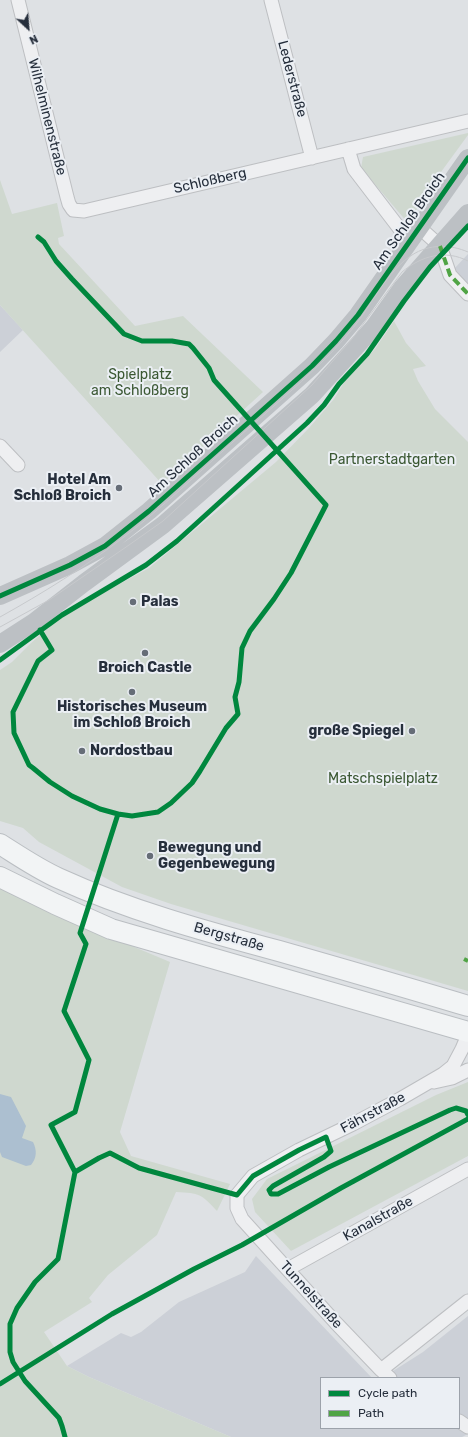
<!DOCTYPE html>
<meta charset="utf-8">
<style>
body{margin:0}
#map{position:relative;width:468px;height:1437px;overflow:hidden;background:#dee1e4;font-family:Rubik,sans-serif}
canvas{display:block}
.legend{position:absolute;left:320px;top:1377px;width:140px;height:52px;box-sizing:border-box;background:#ebeff4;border:1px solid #9ca2aa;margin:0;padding:5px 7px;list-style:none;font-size:12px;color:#262f3c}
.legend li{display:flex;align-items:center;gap:8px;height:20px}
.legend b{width:20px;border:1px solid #9ca2aa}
.north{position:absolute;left:8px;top:8px;width:40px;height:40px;-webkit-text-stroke:3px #ebeff4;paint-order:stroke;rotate:154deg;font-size:11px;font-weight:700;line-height:16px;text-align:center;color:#262f3c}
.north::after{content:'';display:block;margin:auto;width:14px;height:18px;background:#262f3c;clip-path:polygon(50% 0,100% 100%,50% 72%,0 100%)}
</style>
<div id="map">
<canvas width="468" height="1437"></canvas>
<ul class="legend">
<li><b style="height:5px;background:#00873e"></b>Cycle path</li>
<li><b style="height:5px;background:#50a445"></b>Path</li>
</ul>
<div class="north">N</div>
</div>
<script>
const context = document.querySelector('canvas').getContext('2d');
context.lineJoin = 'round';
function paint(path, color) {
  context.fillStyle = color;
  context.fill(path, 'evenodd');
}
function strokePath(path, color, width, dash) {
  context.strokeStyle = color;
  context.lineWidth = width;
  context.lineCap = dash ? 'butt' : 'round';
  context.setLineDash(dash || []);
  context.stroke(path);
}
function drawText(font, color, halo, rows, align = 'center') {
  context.font = font + ' Rubik,sans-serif';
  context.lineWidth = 4;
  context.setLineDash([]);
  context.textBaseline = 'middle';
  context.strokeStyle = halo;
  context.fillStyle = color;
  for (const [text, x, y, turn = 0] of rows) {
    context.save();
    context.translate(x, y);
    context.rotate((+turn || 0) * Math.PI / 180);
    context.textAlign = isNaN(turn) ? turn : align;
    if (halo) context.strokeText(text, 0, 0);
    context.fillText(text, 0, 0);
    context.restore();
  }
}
paint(new Path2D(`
 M468,254V285L453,270Z
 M0,305L23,330L0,352Z
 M256,1256L372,1378H321V1428H459V1378H382L423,1352L468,1316V1434L462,1437H231L89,1377L67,1366L121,1333L131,1337L141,1332L179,1302L245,1272Z`), '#ccd0d7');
paint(new Path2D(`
 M468,133V135L441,172L408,223L361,168L363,157Z
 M0,180L12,214L57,203L64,236L58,238L59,244L135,326L183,316L263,392L162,484L0,305Z
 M394,321L406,343L426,366L413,369L418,381L435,409L468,442V991L171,904L122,887L39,842L23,828L0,821V670L12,662L31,643L64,614L149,568L276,462L309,428L334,399L345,381L375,349Z
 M0,887L25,901L170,962L120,1132L131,1156L230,1184L217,1211C201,1194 200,1193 176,1192L157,1235L108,1275L89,1298L92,1302L44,1332L67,1366L89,1377L231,1437H0Z
 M468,1082V1156L291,1251L255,1212L252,1199L267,1179L436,1095Z`), '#cfd8cf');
paint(new Path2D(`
 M0,1094L11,1097L26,1126L22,1138L33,1142C37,1150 37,1158 31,1165L26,1166L2,1157L0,1152Z`), '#acbfd0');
const street = new Path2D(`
 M18,0L67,197L69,204L73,210L84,211L468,121
 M271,0L312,158
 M348,149L354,169L409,241
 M419,227L440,246L450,275L468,294
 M0,446L18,465
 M434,1082L452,1078L468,1070
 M288,1269L468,1169
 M381,1370L468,1301
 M390,1378L381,1370L336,1323L242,1219L237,1208V1195L253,1176L299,1150L353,1124L400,1099L443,1074L453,1066L462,1049L468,1035
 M459,1421L468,1427`);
const primary = new Path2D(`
 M0,844C19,856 38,869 58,878C128,910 204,931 279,951C342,969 405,987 468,1006
 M0,877L55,904L111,929L468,1032`);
strokePath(street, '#bdbfc2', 15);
strokePath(primary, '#babec2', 22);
strokePath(street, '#eeeff1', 13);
strokePath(new Path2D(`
 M0,596L70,565L105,546L149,511L312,366L336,341L358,315L468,158
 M0,644L34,622L84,583L163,525L312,395L374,327L402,288L468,213`), '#bcc0c4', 18);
strokePath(primary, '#f2f4f5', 20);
strokePath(new Path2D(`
 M0,617C43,593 85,567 124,537C162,508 197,474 233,442C263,415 295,389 324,360C338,346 351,332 362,316C376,296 391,268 412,255C429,244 450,244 468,252
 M0,627L49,600L129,545L163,521L312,385L352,339L402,272C421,256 445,249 468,261`), '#c7c9cc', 1);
strokePath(new Path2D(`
 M440,246L450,275L468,294
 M464,959L468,961`), '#50a445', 4, [8, 4]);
strokePath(new Path2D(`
 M38,237L44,242L56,261L72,279L124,334L142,341H172L189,344L193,348L209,368L214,380L326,505L291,573L274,599L250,631L242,648L239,682L235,697L238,714L226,728L200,771L192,783L171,803L158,812L132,816L118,814L100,809L72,796L50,782L33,768L29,765L14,733L13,712L38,661L52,650L40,630
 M0,596L70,565L105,546L149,511L312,366L336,341L358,315L468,158
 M0,660L62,615L146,565L177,541L307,423L324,405L339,384L367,354L404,301L430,267L468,226
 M75,1172L99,1158L110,1153L139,1168L237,1195L253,1176L299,1150L326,1137L331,1151L324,1157L273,1186L269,1190L271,1194H278L329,1167L450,1110L456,1108L466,1111L468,1115
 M0,1384L112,1314L194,1269L242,1245L341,1188L468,1119
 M65,1437L62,1426L59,1418L25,1381L13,1362L10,1352V1324L17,1308L35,1282L58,1259L75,1172L51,1125L75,1112L89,1060L64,1011L86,944L80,933L118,814`), '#00873e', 5);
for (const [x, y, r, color] of [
 [119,488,4,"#666d77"],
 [133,602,4,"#666d77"],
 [145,653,4,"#666d77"],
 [132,692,4,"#666d77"],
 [412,731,4,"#666d77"],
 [82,751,4,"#666d77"],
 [150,856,4,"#666d77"]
]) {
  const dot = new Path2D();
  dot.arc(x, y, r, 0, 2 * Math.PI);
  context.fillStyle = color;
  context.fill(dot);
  strokePath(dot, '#ebeff4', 1.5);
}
drawText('14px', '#262f3c', '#ebeff4', [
 ["Lederstraße",292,79,75],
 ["Wilhelminenstraße",47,117,76],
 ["Schloßberg",210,181,-13],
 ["Am Schloß Broich",409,221,-55],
 ["Am Schloß Broich",193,456,-42],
 ["Bergstraße",229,937,16],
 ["Fährstraße",373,1113,-28],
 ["Kanalstraße",378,1219,-29],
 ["Tunnelstraße",311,1295,48]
]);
drawText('14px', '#3b5833', '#ebeff4', [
 ["Spielplatz",140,375],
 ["am Schloßberg",140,391],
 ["Partnerstadtgarten",392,460],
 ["Matschspielplatz",383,779]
]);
drawText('bold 14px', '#262f3c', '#ebeff4', [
 ["Hotel Am",111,480,"right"],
 ["Schloß Broich",111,496,"right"],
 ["Palas",141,602],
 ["Broich Castle",145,668,"center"],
 ["Historisches Museum",132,707,"center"],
 ["im Schloß Broich",132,723,"center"],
 ["große Spiegel",404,731,"right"],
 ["Nordostbau",90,751],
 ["Bewegung und",158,848],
 ["Gegenbewegung",158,864]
], 'left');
</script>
